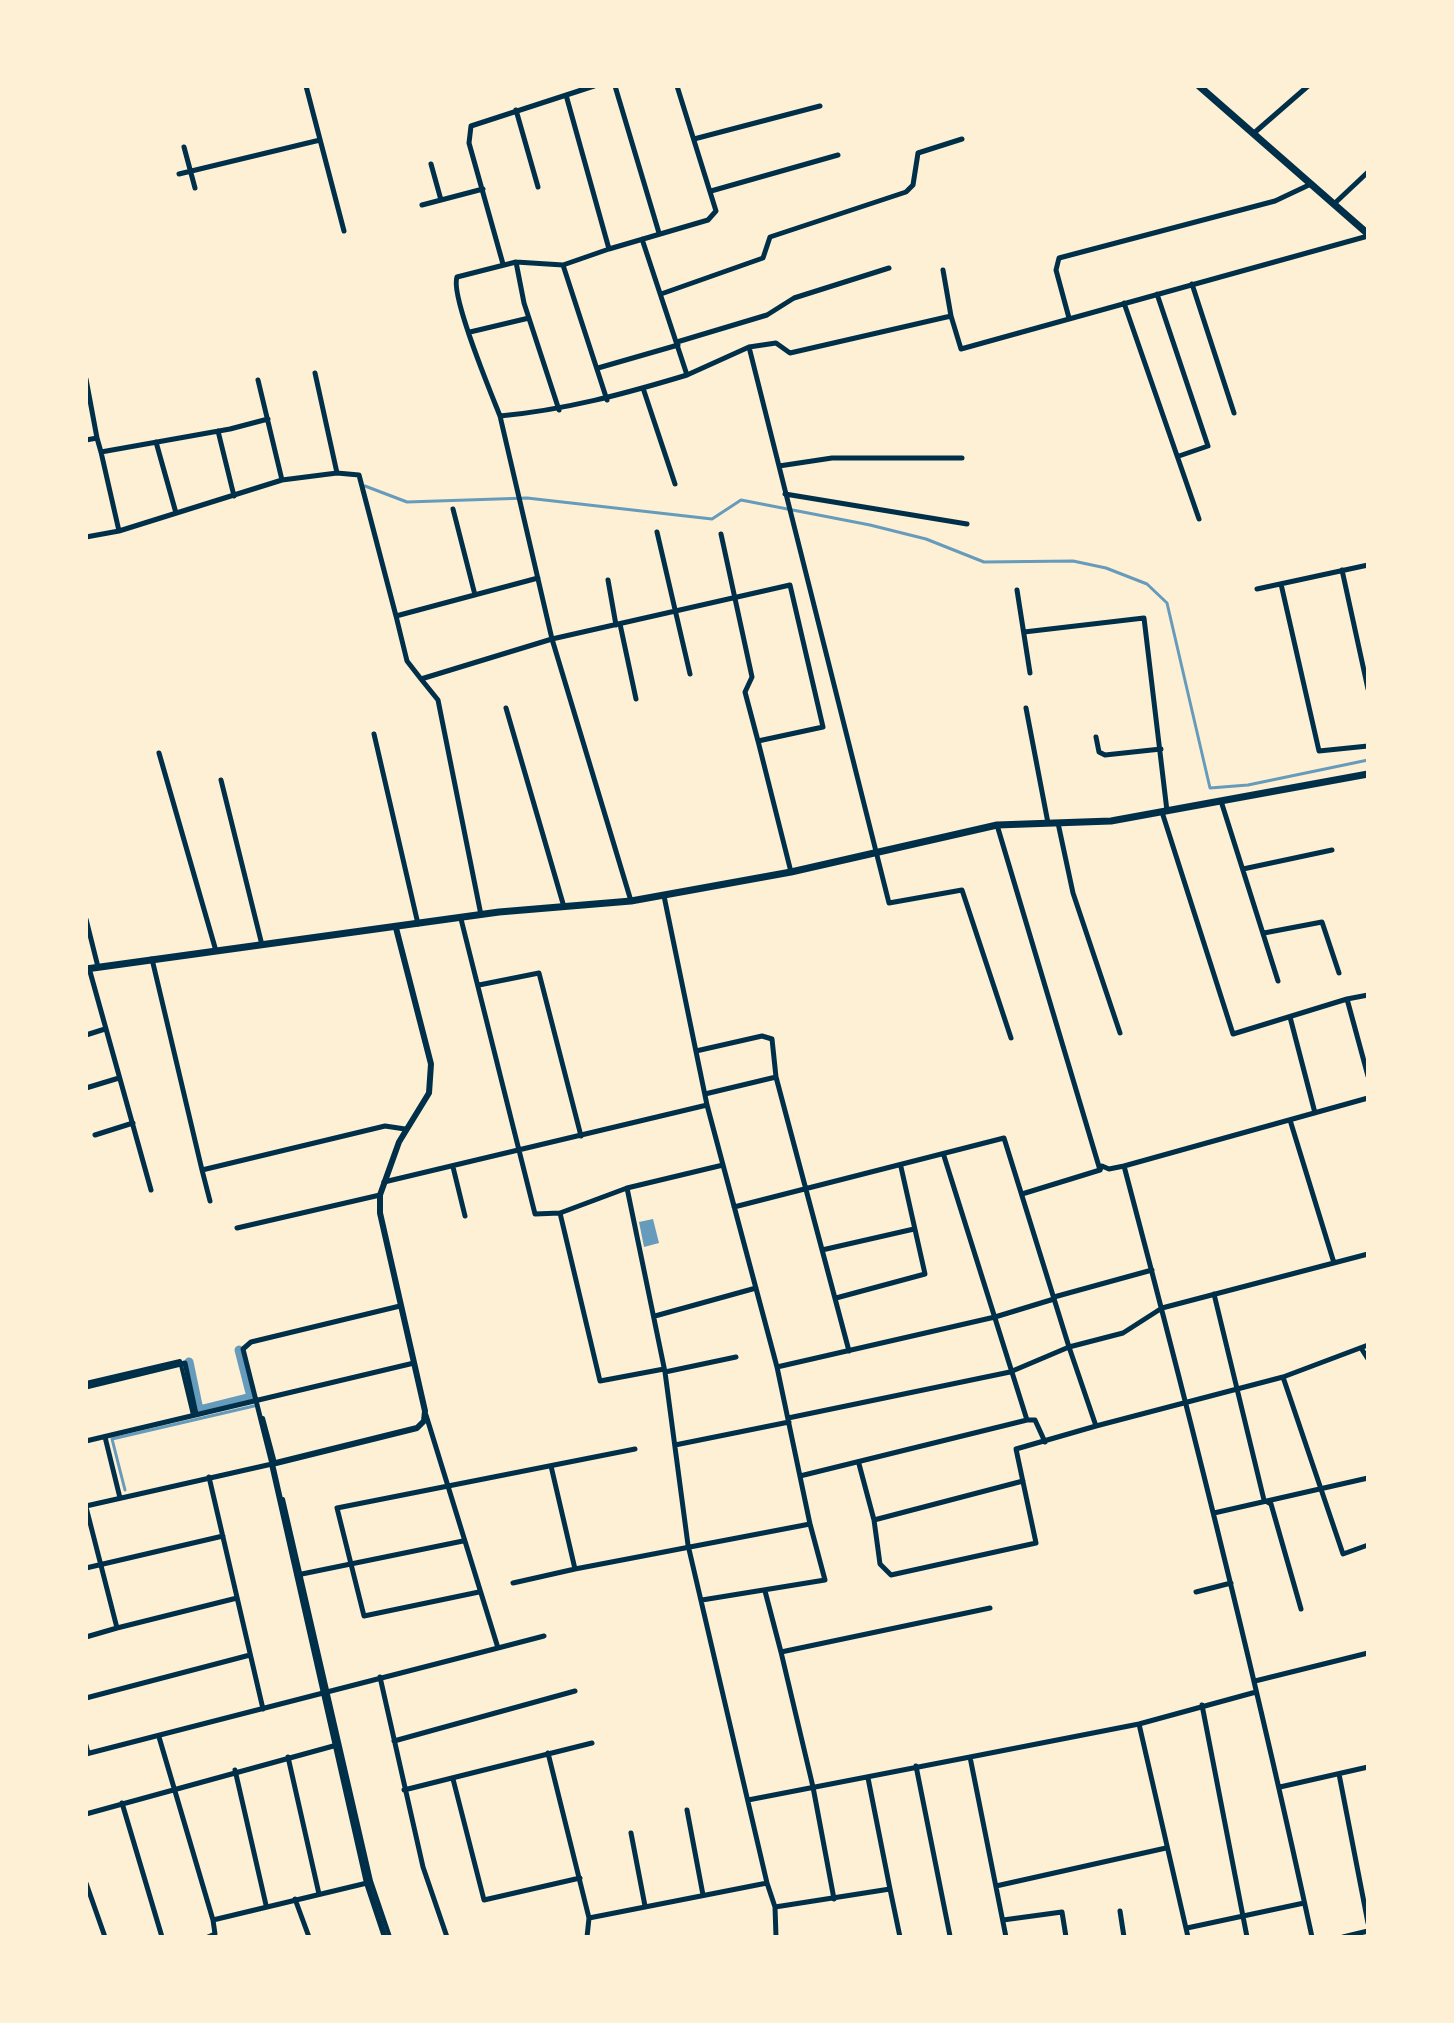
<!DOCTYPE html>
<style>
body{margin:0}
#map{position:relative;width:1454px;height:2023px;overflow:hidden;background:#fdf0d5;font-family:"Titillium Web",sans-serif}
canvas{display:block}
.frame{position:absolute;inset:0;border:88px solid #fdf0d5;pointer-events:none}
</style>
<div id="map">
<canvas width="1454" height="2023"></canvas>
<div class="frame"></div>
</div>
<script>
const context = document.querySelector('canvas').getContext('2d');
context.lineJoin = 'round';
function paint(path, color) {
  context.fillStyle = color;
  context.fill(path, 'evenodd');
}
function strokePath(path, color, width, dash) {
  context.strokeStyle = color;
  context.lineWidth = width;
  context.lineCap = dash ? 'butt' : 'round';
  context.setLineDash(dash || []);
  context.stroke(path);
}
paint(new Path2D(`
 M653,1219L659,1243L644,1247L639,1222Z`), '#669bbc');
strokePath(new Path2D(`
 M365,486L407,502L527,498L712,519L741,500L870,525L926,539L984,562L1073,561L1106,568L1147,584L1167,603L1210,788L1248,785L1368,760
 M125,1490L112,1439L254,1406`), '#669bbc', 3);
strokePath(new Path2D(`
 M189,1362L199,1410L251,1397L239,1350`), '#669bbc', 9);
strokePath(new Path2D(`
 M86,1383L180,1361L193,1415
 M263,1418L275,1463
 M283,1499L371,1881L390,1937`), '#003049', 4);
strokePath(new Path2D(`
 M306,86L344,231
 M615,86L659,233
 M566,95L609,249L708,220L716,211L677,86
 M516,110L538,187
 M1254,133L1308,86
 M694,139L820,106
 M184,147L195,188
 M431,164L441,200
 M179,174L320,140
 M711,191L838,155
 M1335,203L1368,172
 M422,205L483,189
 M516,262L524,303L559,410
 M503,264L469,143L471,126L594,86
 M563,265L516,262L457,277C450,295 491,393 500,416C565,410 624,394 687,375L642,239
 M943,270L951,316
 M1192,284L1234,413
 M661,294L763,258L770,237L906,192L913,185L918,153L962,139
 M1157,294L1208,446L1179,456
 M1124,303L1199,519
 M1069,318L1056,270L1059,258L1275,201L1311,184
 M470,332L529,318
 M677,342L767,315L794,298L889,268
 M749,347L889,903L962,890L1011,1038
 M598,368L678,345
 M315,373L337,473
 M687,375L749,347L776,343L790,353L951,316L961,349L1368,236
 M86,379L97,438
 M643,388L675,484
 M607,400L563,265L609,249
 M500,416L552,639L631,901
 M218,431L234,496
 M86,440L97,438L101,452
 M156,442L176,513
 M779,466L832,458H962
 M282,480L337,473L359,475L396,616L538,578
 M785,494L967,524
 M453,509L475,595
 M119,531L101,452L230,429L268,419
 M657,532L690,674
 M721,534L752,677L745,692L758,741
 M86,537L119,531L282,480L258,380
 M1342,570L1368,689
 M608,580L616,625
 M1281,584L1319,751L1368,746
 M1257,589L1368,565
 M1017,590L1030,673
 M396,616L407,661L421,679
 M620,624L636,699
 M1024,632L1144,618L1167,811
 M506,708L564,907
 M1026,708L1048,823
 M374,734L418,924
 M1096,737L1099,752L1105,755L1161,749
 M159,753L216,951
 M221,780L262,945
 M1221,801L1278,981
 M1162,812L1233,1034L1347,999L1368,1076
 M1058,823L1073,893L1120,1033
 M997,825L1100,1170L1102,1166L1109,1169L1124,1166
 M1243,869L1332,850
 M481,915L438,700L421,679L552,639L790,585L823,727L758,741L791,872
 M86,919L98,967
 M461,919L535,1214L560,1213L627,1188L723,1165
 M1264,933L1322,922L1339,973
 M152,959L202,1170L385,1126L405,1129
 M89,968L151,1190
 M479,985L539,973L581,1136
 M1347,999L1368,995
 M1290,1017L1315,1113
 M86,1035L105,1029
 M696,1051L762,1036L772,1039L776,1077
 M86,1088L119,1078
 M705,1094L776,1077L849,1351
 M1290,1120L1334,1263
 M95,1135L133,1123
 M453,1167L465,1216
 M202,1170L210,1201
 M384,1182L707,1105
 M1022,1194L1100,1170
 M734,1207L1004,1138L1069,1347L1010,1372L788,1418
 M560,1213L600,1381L664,1369
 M237,1228L380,1195
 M822,1250L914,1229
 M1368,1254L1162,1308L1123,1333L1069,1347L1096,1426L1283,1377L1368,1345
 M1214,1294L1264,1500L1271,1504L1301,1609
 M1054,1297L1152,1270
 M836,1298L925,1274L901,1167
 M655,1316L756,1288
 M1361,1348L1368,1359
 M777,1367L995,1317L1054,1299
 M665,1372L736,1357
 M1283,1377L1343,1554L1368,1545
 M86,1387L185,1363L196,1414
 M426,1415L498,1648L544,1636
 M1027,1420H1035L1045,1442
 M105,1437L120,1498
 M86,1441L414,1363
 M675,1445L789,1422
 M859,1464L874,1520L880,1564L891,1575L1036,1543L1016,1449L1096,1426
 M551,1466L575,1569L810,1524L777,1367L707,1105L664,896
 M800,1476L1027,1420L944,1156
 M209,1477L263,1709
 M86,1506L272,1464L243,1349L251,1342L400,1306
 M86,1507L117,1628L237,1598
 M1214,1513L1368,1478
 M874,1520L1023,1481
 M86,1568L223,1536
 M297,1575L463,1541
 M513,1583L575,1569
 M765,1591L781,1652
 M479,1592L364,1616L337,1508L635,1449
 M1196,1592L1231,1583
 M702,1600L825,1580L810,1524
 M86,1637L117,1628
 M380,1677L423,1867L447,1937
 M1255,1681L1368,1653
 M86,1698L250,1655
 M1202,1705L1247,1937
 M1139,1724L1188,1937
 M159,1737L213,1920
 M394,1741L575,1691
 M86,1745L88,1753
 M548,1753L589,1918
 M86,1754L498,1648
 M288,1757L319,1894
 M970,1757L1139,1724L1256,1692
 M916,1766L950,1936
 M235,1770L266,1905
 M1339,1774L1368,1923
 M453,1779L484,1900L580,1878
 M1280,1787L1368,1767
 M404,1790L592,1743
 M748,1800L970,1757L1006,1937
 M122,1803L162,1937
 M687,1810L703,1895
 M86,1814L337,1745
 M631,1833L645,1906
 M86,1883L105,1937
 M767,1883L775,1907L890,1889L868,1778
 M996,1886L1166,1848
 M890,1889L900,1937
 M295,1899L309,1937
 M834,1899L813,1787L781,1652L990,1608
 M775,1907L776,1937
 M1120,1911L1124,1937
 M1003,1920L1062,1912L1066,1937
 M1187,1928L1304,1903
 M208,1937L215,1934L213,1920L367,1883
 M587,1937L589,1918L767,1883L688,1545L665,1372L627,1188
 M1312,1937C1256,1678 1192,1422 1124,1166L1368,1098
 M1343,1937L1368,1931`), '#003049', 5);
strokePath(new Path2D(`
 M385,1937L367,1883L272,1464L417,1428L424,1421L425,1411L380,1213V1195L399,1142L429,1093L431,1064L396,928`), '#003049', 6);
strokePath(new Path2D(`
 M1199,86L1368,234
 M86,969L499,912L631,901L791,872L997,825L1111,821L1368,774`), '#003049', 7);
</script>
